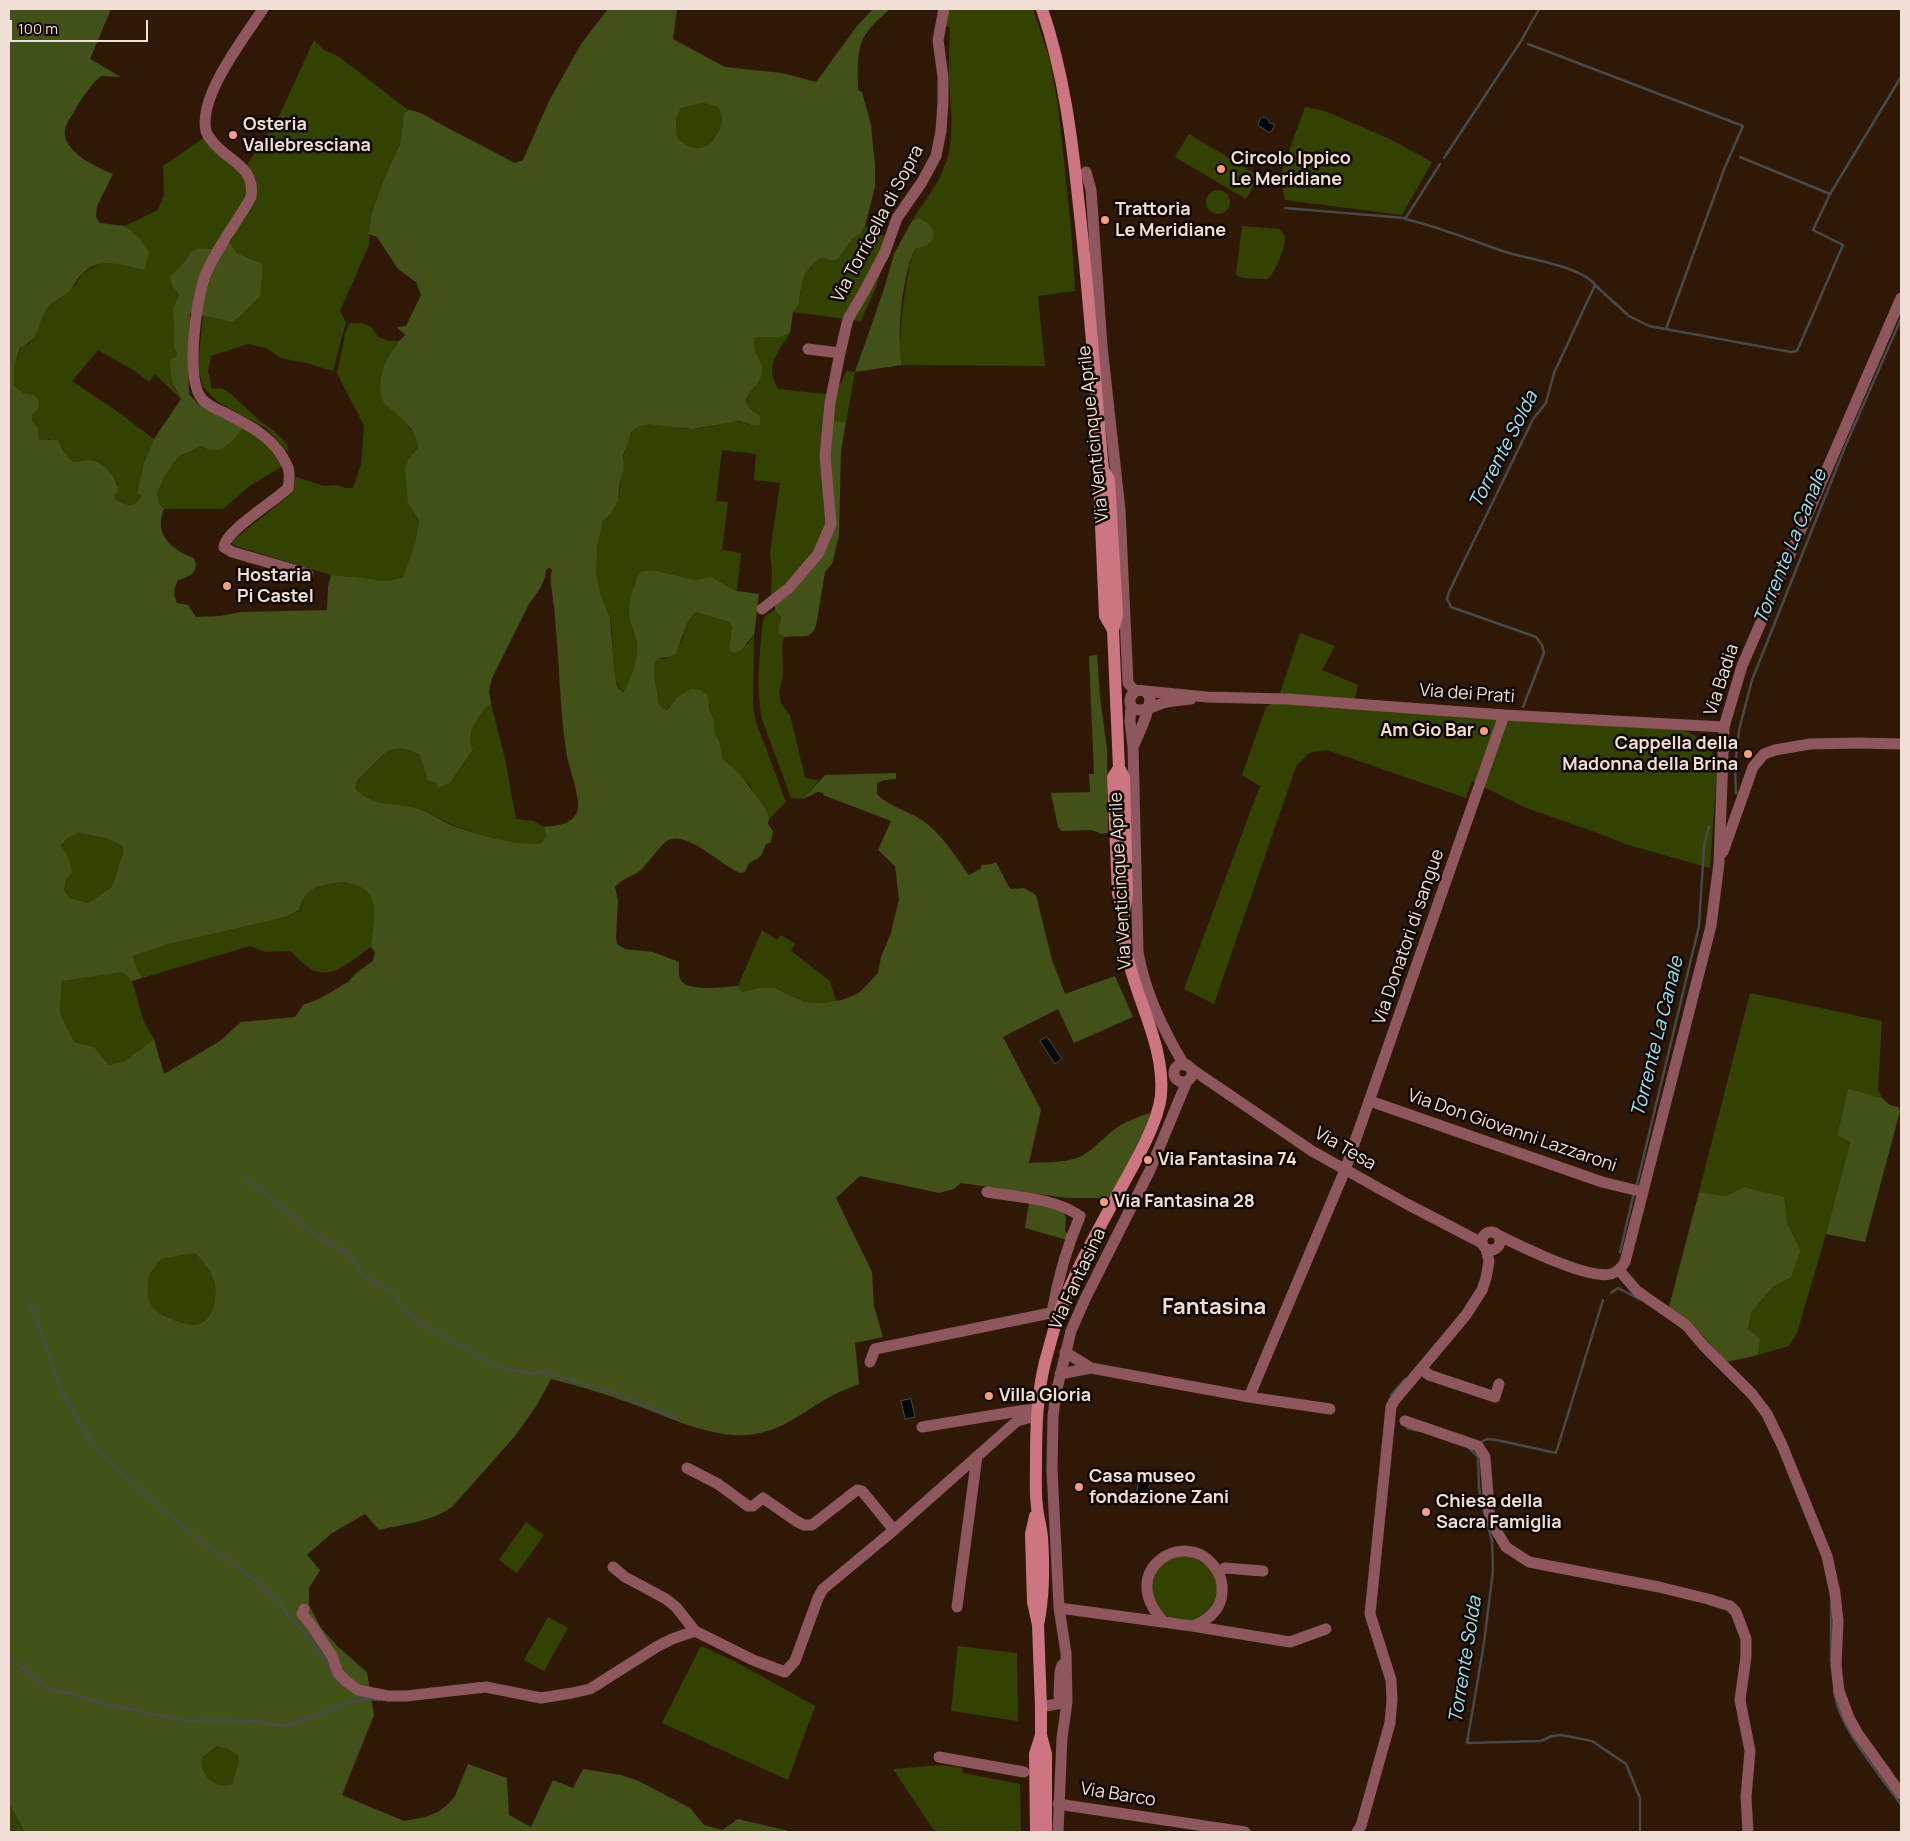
<!DOCTYPE html>
<style>
body{margin:0}
#map{position:relative;width:1910px;height:1841px;overflow:hidden;background:#2f1906;font-family:Manrope,sans-serif}
canvas{display:block}
.frame{position:absolute;inset:0;border:10px solid #efdfd4;pointer-events:none}
.scale{position:absolute;left:10px;top:20px;width:138px;height:22px;box-sizing:border-box;border:2px solid #efdfd4;border-top:0;padding-left:6px;font-size:15px;line-height:18px;white-space:nowrap;color:#efdfd4;-webkit-text-stroke:4px #100602;paint-order:stroke}
</style>
<div id="map">
<canvas width="1910" height="1841"></canvas>
<div class="frame"></div>
<div class="scale">100 m</div>
</div>
<script>
const context = document.querySelector('canvas').getContext('2d');
context.lineJoin = 'round';
function paint(path, color) {
  context.fillStyle = color;
  context.fill(path, 'evenodd');
}
function strokePath(path, color, width, dash) {
  context.strokeStyle = color;
  context.lineWidth = width;
  context.lineCap = dash ? 'butt' : 'round';
  context.setLineDash(dash || []);
  context.stroke(path);
}
function drawText(font, color, halo, rows, align = 'center') {
  context.font = font + ' Manrope,sans-serif';
  context.lineWidth = 5;
  context.setLineDash([]);
  context.textBaseline = 'middle';
  context.strokeStyle = halo;
  context.fillStyle = color;
  for (const [text, x, y, turn = 0] of rows) {
    context.save();
    context.translate(x, y);
    context.rotate((+turn || 0) * Math.PI / 180);
    context.textAlign = isNaN(turn) ? turn : align;
    if (halo) context.strokeText(text, 0, 0);
    context.fillText(text, 0, 0);
    context.restore();
  }
}
paint(new Path2D(`
 M947,9H1033L1050,60L1058,105L1071,228L1075,291L1038,296L1045,366L902,365L899,350L903,305L910,264L915,249L933,239C933,225 926,216 912,221C923,203 938,185 945,165C955,140 951,108 949,82C948,64 950,46 950,28L944,25Z
 M314,40L324,50L338,56L408,110L404,115L400,144L384,179L371,215L369,245L340,311L346,322L333,371L306,363L281,358L266,348L248,344L211,356L208,371L212,389L221,388L230,393L260,421L273,430L287,444L289,453L266,428L219,403L203,387L198,367L203,315L233,322L263,264L237,253L230,243L253,198L256,179L247,165L280,114Z
 M703,103L718,107C719,110 722,115 722,119C722,123 719,131 717,134C707,153 691,150 677,138L676,119L681,108Z
 M1305,107L1325,111L1392,140L1432,162L1402,215L1285,200L1280,176Z
 M1189,134L1259,176L1246,199L1175,157Z
 M205,137L246,175L248,196L217,246C209,251 200,248 190,252L186,260L179,269L176,292L179,295L173,308L174,348L177,352L174,388L181,399L155,374L149,382L135,371L98,350L72,381L114,409L154,439L144,463L137,493L142,496C135,509 125,505 115,499L114,495L118,484C108,464 95,459 74,462L64,454L62,446L49,439L43,441L39,440L38,428L32,421V415L38,410L34,395L23,393L14,385V367L21,348L30,343L45,309L76,285L82,274L100,264L115,262L144,269L139,237L125,226L158,210L164,195L163,166Z
 M1206 202a12 12 0 1 1 24 0a12 12 0 1 1-24 0Z
 M865,226L891,239L876,287L861,321L793,312L799,304L801,286L804,276L811,266L819,259L824,258L832,261L852,239L861,233Z
 M1242,226L1279,229C1282,232 1285,234 1285,239C1285,248 1274,276 1267,279L1242,278L1236,275Z
 M350,323H362L371,327L378,337L389,341H399L393,349L404,421L416,435L418,448L409,458L408,503L419,521L415,543L403,577L392,581L382,582L354,577L331,575L235,546L231,542L291,494L296,477L324,486L337,485L346,488H353L361,465L364,426L337,373L346,331Z
 M790,333C778,352 764,366 778,389L835,395L847,370L855,372L846,422L835,421L825,537L788,588L771,594L772,572L770,553L780,483L754,480L756,454L722,450L716,501L728,502L722,550L741,553L737,591L711,577L694,580L654,570L635,583C632,594 627,607 629,618C631,627 636,635 637,645C639,657 630,682 624,694C606,673 616,642 610,617C608,610 603,603 601,596C596,581 594,563 597,547C598,540 600,528 603,522C607,514 616,510 618,500C623,481 620,442 636,428C648,417 679,430 695,429C712,428 734,416 750,425L751,409L747,405L748,395L756,385L760,361C754,354 752,346 755,337H780Z
 M243,427L263,439L283,466L251,485L223,509H164L159,503L157,493L165,476L178,457L201,446L206,449Z
 M775,610L781,617L779,623V633L784,637L782,647L783,676L779,692L781,703L790,715L805,778L819,780L803,799L791,798L762,719C755,687 760,653 763,621L765,616Z
 M695,612L729,622L732,627L729,647L748,644L754,635L753,708L756,722L786,802L769,819L766,809L754,793L750,785L723,759L719,740L715,734L714,720L710,711V704L684,694L677,697L666,710L662,708L659,704L654,674V665L657,659H664L681,643L688,622Z
 M1300,633L1335,646L1322,670L1358,685L1354,704L1677,727C1700,738 1714,743 1717,771L1710,868L1625,844L1601,834L1526,808L1472,781L1466,798L1327,750L1309,753L1296,766L1214,1004L1184,989L1260,786L1242,775L1266,707L1278,699Z
 M491,704L505,759L516,819L533,821L544,827L546,835L541,844C522,848 470,833 451,824C440,819 428,811 416,808C395,802 370,807 355,788C357,777 364,774 371,767C390,747 393,744 419,754L427,777L450,783L473,751C465,735 478,714 491,704Z
 M79,833L108,839L122,844L123,851L112,887L88,903L70,898L64,890C65,879 58,848 64,841C68,837 74,835 79,833Z
 M342,882C384,888 374,913 371,947C354,958 333,981 311,969C304,965 297,957 290,951L266,952L250,946L142,978L137,969L133,956L166,945L285,917L299,910C305,886 320,886 342,882Z
 M762,930L777,940L781,935L795,944L791,951L830,981L836,1001L822,1003L805,1002L775,988H758L743,992L738,986Z
 M122,971L132,981L144,1022L154,1039L125,1061L109,1065L94,1047L74,1042L60,1013L62,981Z
 M1750,993L1882,1021L1878,1089L1882,1098L1848,1090L1837,1134L1850,1142L1826,1234L1797,1333L1789,1346L1758,1355L1760,1339L1748,1329L1752,1311L1773,1287L1791,1277L1801,1251L1787,1222L1784,1198L1744,1187L1726,1196L1699,1192Z
 M195,1253C203,1261 211,1269 214,1281C218,1294 214,1321 198,1324C191,1326 178,1322 172,1319C151,1311 145,1301 149,1278C150,1272 158,1264 161,1259Z
 M526,1522L544,1535L517,1573L499,1560Z
 M1152 1589a33 33 0 1 1 66 0a33 33 0 1 1-66 0Z
 M548,1617L568,1628L544,1671L524,1660Z
 M701,1646L736,1662L815,1706L788,1780L662,1723Z
 M958,1646L1017,1653L1018,1721L951,1711Z
 M217,1746L228,1749L238,1756L239,1763C235,1770 235,1777 232,1784C216,1790 199,1775 202,1758Z
 M941,1765L962,1768L963,1773L1020,1784L1021,1832H935L893,1769Z
 M9,1803L24,1831L9,1832Z`), '#334200');
paint(new Path2D(`
 M9,9H111L90,59L121,77L101,76C90,86 83,96 75,110C72,115 68,121 66,126C57,149 97,168 113,174L97,206L96,217L100,223L125,226L139,237L149,253L144,270C124,265 99,256 82,274C76,279 76,285 68,292C61,298 48,304 45,311C36,329 40,338 20,348L14,367V385L23,393L34,395L39,401L38,410L32,415V421L38,428L39,440H57C64,449 63,455 74,462C80,461 88,459 94,461C106,465 118,478 118,491L114,495L115,499C125,505 135,509 141,496L137,493L144,463L154,439L181,399C173,386 170,376 170,360L176,357L177,353L174,348L173,308L179,295L172,285L170,277L186,260L190,252L200,248L211,249L226,237L237,253L263,264L260,297L233,322L190,313L188,361L189,394L197,403L243,427C233,443 219,457 201,446L178,457L165,476L157,493L159,503L164,509C153,535 172,550 194,558C200,572 190,577 178,580C174,589 173,594 177,603L188,605L196,617L220,616L241,612L327,610L328,587L331,575C339,576 347,576 355,577C374,579 384,584 403,577L415,543L419,521L408,503L405,469L409,458L418,448C416,429 407,424 393,411C390,409 386,406 384,403C373,381 389,350 405,335L397,327L406,326L421,295L416,282L398,269L377,237L369,234L371,215L384,179L400,144L404,114L408,110C423,111 433,121 446,127C469,139 492,151 515,163L523,160L549,101L581,44L608,9H677L673,39L725,67L782,73L816,82L857,26L873,9H890C881,17 869,27 863,39C856,53 858,74 858,90L862,92L871,125L875,166V187L865,226L861,233L852,239L838,259L832,261L824,258L819,259L811,266L804,276L800,293L799,304L793,312L790,333L780,337H755C750,353 763,358 762,371C761,392 729,396 760,416V425L755,426L739,421L693,429L648,424L637,427L631,433L623,456L624,469L620,482L618,501L611,514L603,521L597,547L596,572L601,596L610,617L614,670L617,686L623,693C630,683 639,656 637,644C636,635 631,627 629,618C627,603 634,585 640,572L654,570L694,580L711,577L737,591L759,594L754,635L740,651L735,653L730,651L729,647L732,627L729,622L695,612L688,622L675,655L657,659L654,665V674L659,704L662,708L667,710L677,697L691,689L701,690L708,696L710,711L714,720L715,734L719,740L723,759L740,774L766,809L769,819L768,824L773,831L771,842L766,844C760,858 764,855 749,863L745,872L740,873C721,866 684,826 664,843C656,851 649,862 641,870C633,877 622,878 615,887L618,901L616,937L617,944L625,949L653,952L679,962C679,967 678,973 680,978C684,993 726,987 738,986L743,992L758,988H775L805,1002L822,1003L842,1000L859,993L878,973L881,957L891,933L899,899L895,866L878,850L891,821L823,795L824,793L818,792L803,799L825,775L896,773V779L884,780L877,783V794C888,806 906,810 920,819C942,833 954,855 969,875L980,869L982,865L992,864L996,862L1010,889L1024,888L1036,895L1052,960L1065,994L1115,976L1133,1017L1074,1043L1058,1009L1003,1037L1041,1110L1029,1163C1045,1162 1062,1163 1077,1158C1090,1153 1100,1141 1111,1132C1122,1123 1136,1117 1150,1113L1146,1127L1114,1191L1107,1198H1067L961,1183L954,1189L939,1193L860,1176L836,1198L872,1272L874,1306L883,1337L855,1343L859,1384C846,1389 832,1395 821,1402C802,1413 785,1427 764,1432C719,1445 666,1415 624,1401C600,1392 575,1385 551,1379L537,1405L515,1436L453,1506C430,1523 406,1523 379,1530L365,1514L332,1533L307,1555L320,1570L309,1588V1605L321,1628L336,1645L367,1672L374,1715L342,1795L404,1821L425,1817L438,1812L448,1804L455,1796L468,1764L507,1778L509,1815L531,1827L553,1780L573,1788L583,1769L621,1775L639,1781L690,1808L704,1825L722,1830L738,1819L793,1832H23L24,1831L9,1803ZM703,103L718,107C719,110 722,115 722,119C722,123 719,131 717,134C707,153 691,150 677,138L676,119L681,108ZM549,568L552,570C549,581 552,589 553,600C555,610 555,621 556,631C560,673 560,714 567,756C569,769 582,800 577,812C572,825 555,826 544,827L546,835L542,843C522,848 471,833 451,825C440,820 428,811 416,808C395,802 370,807 355,788C357,777 364,774 371,767C390,747 393,744 419,754L427,777L426,779L438,784L437,788L450,783L473,750C465,735 478,714 491,704L489,691L492,678L529,604L541,587L545,577L546,570ZM79,833L108,839L122,845L123,852L112,887L88,903L70,898L64,890L65,881L72,872L69,859L61,846L66,839ZM342,882C384,888 374,913 371,947L375,952L373,961L356,973L348,982L319,999L303,1005L295,1017L241,1022L220,1041L164,1074L154,1039L125,1061L109,1065L94,1047L74,1042L60,1013L62,981L122,972L132,981L142,978L137,969L133,956L166,945L285,917L299,910C305,886 320,886 342,882ZM195,1253C203,1261 211,1270 214,1281C218,1294 214,1321 198,1324C191,1326 178,1322 172,1319C151,1311 145,1301 149,1278C150,1272 158,1264 161,1259ZM217,1746L228,1749L238,1756L239,1763C235,1770 235,1777 232,1784C216,1790 199,1775 202,1758Z
 M919,218C929,221 940,234 930,243C927,246 920,247 915,249C902,276 896,337 902,365L855,372L884,289L894,254L912,221Z
 M835,421L846,422L841,451L839,535L832,564L825,572L816,626L813,632L808,636L784,637L779,634L778,628L781,617L775,610V603L771,594L788,588L825,537L827,425Z
 M1097,655L1100,698L1107,749L1108,833L1102,834L1092,830L1062,831L1058,827L1051,793L1090,792L1089,774H1094L1089,656Z
 M1848,1089L1882,1098L1890,1105L1898,1107L1900,1111L1865,1242L1826,1234L1850,1142L1837,1135Z
 M1744,1187L1784,1197L1787,1222L1801,1251L1791,1277L1773,1287L1752,1311L1748,1329L1760,1339L1758,1355L1727,1362L1694,1326L1669,1307L1699,1192L1726,1196Z
 M1029,1202L1062,1211L1066,1217L1065,1231L1069,1235L1067,1240L1025,1228Z`), '#425117');
const water = new Path2D(`
 M1263,117L1267,118L1270,123L1274,124V127L1271,132H1268L1258,125L1260,119Z
 M1047,1037L1062,1059L1055,1064L1040,1041Z
 M911,1399L915,1417L905,1419L901,1401Z
 M1139,1479L1150,1481L1147,1500L1136,1499Z`);
paint(water, '#01090d');
strokePath(water, '#484949', 1);
strokePath(new Path2D(`
 M1528,44L1743,126L1725,167L1666,329
 M1444,158L1521,41L1539,9
 M1440,164L1405,219C1441,227 1474,242 1509,253C1529,259 1583,267 1595,285L1554,373L1546,403L1533,419L1449,592L1447,599L1451,607L1536,637L1542,645L1544,653L1523,707
 M1830,194L1901,77
 M1285,208L1405,218
 M1595,285L1629,316L1649,326L1791,352L1797,351L1843,245L1813,230L1830,194L1740,157
 M1736,793L1735,766L1739,730L1752,680L1847,442L1901,319
 M246,1178L323,1241L347,1252L363,1275L394,1293L402,1309L421,1323L498,1367L531,1374L544,1372L560,1376L615,1393L677,1419
 M1636,1188L1699,926L1704,847L1709,826
 M1620,1252L1634,1193
 M1611,1293L1618,1288L1641,1300
 M30,1303L64,1396L92,1443L133,1484L192,1534L257,1582L281,1604L289,1617L310,1638L328,1664L333,1676L345,1687
 M1391,1395L1405,1379
 M1407,1428L1419,1431
 M1481,1442L1487,1439L1497,1440L1556,1453L1603,1300
 M1469,1448L1478,1457L1479,1488L1484,1513
 M1488,1527L1492,1540L1493,1571L1484,1643L1467,1743L1541,1741L1552,1736L1561,1735L1592,1741L1626,1764L1640,1798V1832
 M1831,1604V1661
 M9,1659L14,1661L49,1689L73,1694L96,1702L187,1721L212,1720L261,1721L275,1725L287,1726L348,1703L366,1699L380,1700
 M1834,1691C1839,1729 1880,1774 1901,1805
 M358,1695L366,1699`), '#484949', 2.5);
strokePath(new Path2D(`
 M263,9C244,38 198,96 206,131C207,135 210,138 212,141C227,161 256,166 251,197C237,223 216,248 205,276C196,300 185,379 202,399C207,405 218,410 225,413C246,424 266,433 280,453C289,467 291,471 288,488C275,501 225,531 224,547L232,552L308,574
 M1086,172L1091,190L1102,346L1120,510L1128,683L1135,691
 M808,349L840,353
 M762,609L789,588L818,554L831,524L825,456L830,403L840,353L848,319L864,292L885,252L897,218L922,182L936,156L941,131L943,103V77L938,40L944,9
 M1145,691L1207,697L1287,699L1504,715L1724,727
 M1131,706L1130,721L1133,747L1138,952C1145,993 1163,1029 1184,1065
 M1133,747C1140,731 1148,715 1150,699C1148,690 1140,688 1133,693C1128,700 1129,710 1139,710C1146,711 1156,705 1163,703C1172,701 1181,700 1191,699
 M1723,852L1753,767L1764,754L1775,750L1810,744L1858,743L1901,744
 M1174 1073a9 9 0 1 1 18 0a9 9 0 1 1-18 0Z
 M1190,1068L1312,1151L1407,1204L1482,1243
 M1370,1101L1602,1182L1643,1192
 M987,1192C1018,1197 1054,1198 1080,1216C1066,1249 1058,1278 1052,1312
 M1482 1241a9 9 0 1 1 18 0a9 9 0 1 1-18 0Z
 M1498,1235C1520,1246 1588,1280 1611,1274C1618,1272 1622,1267 1625,1262L1711,926L1719,863L1724,727L1742,666L1901,298
 M1619,1270L1637,1291L1686,1325L1704,1346L1752,1394L1767,1414L1782,1445L1827,1556L1835,1593L1838,1621L1836,1665L1839,1691L1849,1718L1858,1734L1901,1794
 M1065,1352L1091,1368
 M870,1362L875,1349L1060,1311
 M1422,1369L1429,1375L1495,1397L1499,1384
 M1060,1374L1091,1368L1249,1397L1330,1409
 M1249,1397L1345,1170L1504,715
 M1405,1421L1478,1446L1485,1457L1490,1520L1506,1547L1529,1562L1659,1587L1708,1599L1730,1606L1736,1612L1746,1639V1657L1740,1700L1750,1751L1746,1797L1748,1832
 M922,1427L1019,1411L1037,1409
 M687,1468L718,1484L748,1506H753L763,1498L796,1521L804,1525H812L857,1490L862,1491L894,1530
 M613,1567L625,1577L666,1599L676,1607L695,1631L753,1660L785,1672L795,1661L818,1598L823,1589L894,1530L1017,1421L1036,1416
 M1219,1572L1225,1568L1263,1571
 M957,1607L977,1456
 M1059,1608L1192,1626L1290,1642L1326,1629
 M304,1609L302,1614L312,1626L332,1656L338,1673L347,1682L358,1690L388,1696H406L486,1687L541,1698L572,1693L590,1689L658,1646L672,1639L695,1631
 M1164,1622C1115,1571 1184,1528 1213,1565C1220,1573 1223,1582 1222,1593C1221,1610 1208,1620 1193,1626
 M1062,1665L1060,1672L1059,1696L1067,1702
 M1041,1707L1067,1702
 M939,1757L1024,1772
 M1058,1804L1245,1832
 M1058,1832L1062,1738L1067,1702L1066,1653L1059,1608L1052,1470L1053,1416L1056,1393L1071,1331L1085,1299L1150,1170L1187,1081
 M1357,1832L1361,1826L1390,1723L1392,1699L1391,1680L1370,1614L1391,1407L1394,1401L1466,1315L1482,1290L1486,1278L1489,1261L1486,1249`), '#8e565d', 11);
strokePath(new Path2D(`
 M1103,470L1099,480L1105,616L1113,630
 M1119,768L1113,777L1118,894L1124,909
 M1035,1516L1031,1534L1033,1602L1038,1625L1041,1707V1735L1035,1754L1036,1832
 M1038,1625C1044,1596 1044,1566 1042,1537C1041,1527 1038,1517 1037,1507C1035,1492 1036,1476 1036,1461C1036,1427 1037,1395 1045,1362C1050,1345 1054,1327 1060,1311C1075,1271 1096,1234 1116,1197C1131,1169 1157,1127 1161,1096C1167,1027 1109,966 1127,895L1124,777L1119,768L1113,630L1117,615L1109,479L1103,470C1095,382 1089,294 1079,206C1072,139 1064,73 1042,9
 M1041,1735L1046,1754V1832`), '#cd7581', 12);
for (const [x, y, r, color] of [
 [233,135,5,"#f2a07f"],
 [1221,169,5,"#f2a07f"],
 [1105,220,5,"#f2a07f"],
 [227,586,5,"#f2a07f"],
 [1484,731,5,"#f2a07f"],
 [1748,754,5,"#f2a07f"],
 [1148,1160,5,"#f2a07f"],
 [1104,1202,5,"#f2a07f"],
 [989,1396,5,"#f2a07f"],
 [1079,1487,5,"#f2a07f"],
 [1426,1512,5,"#f2a07f"]
]) {
  const dot = new Path2D();
  dot.arc(x, y, r, 0, 2 * Math.PI);
  context.fillStyle = color;
  context.fill(dot);
  strokePath(dot, '#100602', 2);
}
drawText('bold 18px', '#efdfd4', '#100602', [
 ["Osteria",243,125],
 ["Vallebresciana",243,146],
 ["Circolo Ippico",1231,159],
 ["Le Meridiane",1231,180],
 ["Trattoria",1115,210],
 ["Le Meridiane",1115,231],
 ["Hostaria",237,576],
 ["Pi Castel",237,597],
 ["Am Gio Bar",1474,731,"right"],
 ["Cappella della",1738,744,"right"],
 ["Madonna della Brina",1738,765,"right"],
 ["Via Fantasina 74",1158,1160],
 ["Via Fantasina 28",1114,1202],
 ["Villa Gloria",999,1396],
 ["Casa museo",1089,1477],
 ["fondazione Zani",1089,1498],
 ["Chiesa della",1436,1502],
 ["Sacra Famiglia",1436,1523]
], 'left');
drawText('18px', '#efdfd4', '#100602', [
 ["Via Torricella di Sopra",878,224,-62],
 ["Via Venticinque Aprile",1094,434,-96],
 ["Via Badia",1722,680,-72],
 ["Via dei Prati",1467,694,4],
 ["Via Venticinque Aprile",1121,881,-93],
 ["Via Donatori di sangue",1409,937,-71],
 ["Via Don Giovanni Lazzaroni",1512,1131,19],
 ["Via Tesa",1345,1149,30],
 ["Via Fantasina",1078,1279,-65],
 ["Via Barco",1118,1795,9]
]);
drawText('italic 19px', '#98e4fb', '#100602', [
 ["Torrente Solda",1504,450,-63],
 ["Torrente La Canale",1791,547,-68],
 ["Torrente La Canale",1658,1037,-76],
 ["Torrente Solda",1466,1660,-81]
]);
drawText('bold 22px', '#efdfd4', '#100602', [
 ["Fantasina",1214,1308]
]);
</script>
